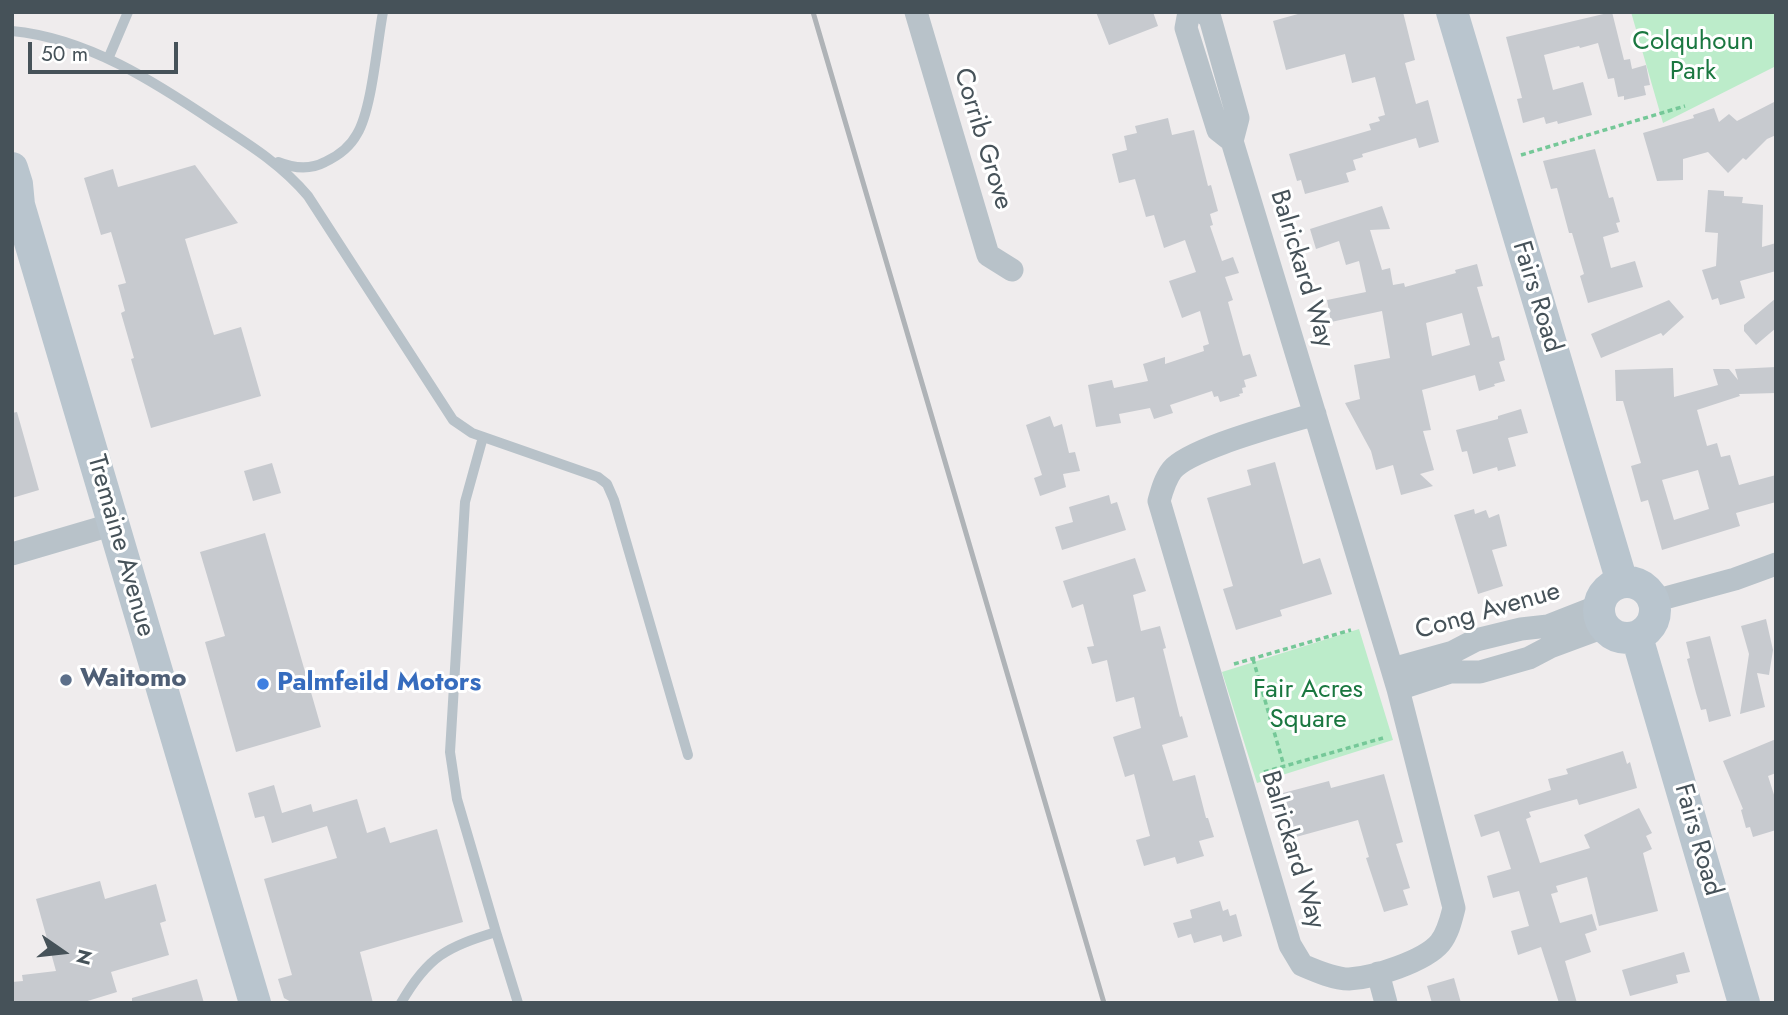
<!DOCTYPE html>
<style>
body{margin:0}
#map{position:relative;width:1788px;height:1015px;overflow:hidden;background:#efeced;font-family:Jost,sans-serif}
canvas{display:block}
.frame{position:absolute;inset:0;border:14px solid #465259;pointer-events:none}
.north{position:absolute;left:28px;top:917px;width:70px;height:70px;-webkit-text-stroke:5px #fff;paint-order:stroke;rotate:104deg;font-size:19px;font-weight:700;line-height:28px;text-align:center;color:#465259}
.north::after{content:'';display:block;margin:auto;width:24px;height:32px;background:#465259;clip-path:polygon(50% 0,100% 100%,50% 72%,0 100%)}
.scale{position:absolute;left:28px;top:42px;width:150px;height:32px;box-sizing:border-box;border:4px solid #465259;border-top:0;padding-left:9px;font-size:21px;line-height:24px;white-space:nowrap;color:#465259;-webkit-text-stroke:5px #fff;paint-order:stroke}
</style>
<div id="map">
<canvas width="1788" height="1015"></canvas>
<div class="frame"></div>
<div class="north">N</div>
<div class="scale">50 m</div>
</div>
<script>
const context = document.querySelector('canvas').getContext('2d');
context.lineJoin = 'round';
function paint(path, color) {
  context.fillStyle = color;
  context.fill(path, 'evenodd');
}
function strokePath(path, color, width, dash) {
  context.strokeStyle = color;
  context.lineWidth = width;
  context.lineCap = dash ? 'butt' : 'round';
  context.setLineDash(dash || []);
  context.stroke(path);
}
function drawText(font, color, halo, rows, align = 'center') {
  context.font = font + ' Jost,sans-serif';
  context.lineWidth = 6;
  context.setLineDash([]);
  context.textBaseline = 'middle';
  context.strokeStyle = halo;
  context.fillStyle = color;
  for (const [text, x, y, turn = 0] of rows) {
    context.save();
    context.translate(x, y);
    context.rotate((+turn || 0) * Math.PI / 180);
    context.textAlign = isNaN(turn) ? turn : align;
    if (halo) context.strokeText(text, 0, 0);
    context.fillText(text, 0, 0);
    context.restore();
  }
}
paint(new Path2D(`
 M1631,12H1776V66L1663,123Z
 M1359,629L1393,740L1257,783L1222,672Z`), '#bcecca');
paint(new Path2D(`
 M1096,12H1153L1158,26L1109,45Z
 M1305,12H1403L1415,60L1405,63L1416,104L1428,100L1439,142L1419,148L1416,138L1362,154L1363,157L1353,160L1356,170L1346,173L1349,182L1305,194L1301,180L1297,181L1289,154L1371,130L1369,124L1380,121L1378,117L1385,115L1375,77L1352,83L1345,54L1286,70L1273,21Z
 M1612,12L1624,60L1630,59L1632,69L1646,65L1650,85L1644,86L1646,95L1624,100V96L1618,97L1614,78L1608,79L1598,43L1580,48L1579,46L1544,55L1553,90L1583,82L1592,115L1558,124L1557,121L1546,124L1544,117L1523,123L1517,99L1522,98L1506,37Z
 M1776,101V135L1767,139L1746,160L1743,158L1728,173L1708,152L1683,159V180L1657,181L1643,133L1694,118L1693,115L1714,108L1719,122L1729,114L1737,121Z
 M1168,118L1172,135L1194,130L1208,186L1211,185L1218,211L1210,214L1213,225L1210,226L1222,261L1233,257L1239,273L1225,277L1233,300L1228,302L1243,356L1250,354L1257,376L1244,380L1246,387L1242,388L1243,393L1239,394L1240,396L1220,402L1218,396L1214,397L1212,391L1170,405L1173,413L1154,419L1150,408L1119,414L1121,423L1096,427L1088,385L1112,380L1114,388L1148,381L1143,364L1165,357V364L1204,351L1203,346L1209,344L1200,311L1182,318L1169,281L1196,272L1185,240L1164,248L1154,215L1146,217L1135,179L1119,183L1112,154L1127,150L1124,136L1137,133L1135,126Z
 M1595,149L1609,198L1613,197L1620,222L1616,223L1619,232L1603,237L1611,268L1635,261L1643,287L1588,303L1580,276L1584,274L1572,233H1569L1557,188L1551,189L1543,161Z
 M195,165L238,223L185,239L214,335L241,327L261,396L151,428L131,359L134,358L121,313L125,311L118,285L126,283L111,232L101,235L84,178L113,169L118,187Z
 M1708,190L1724,191V196L1743,197L1742,203L1763,205L1762,247L1776,243V271L1740,281L1745,298L1720,305L1718,298L1712,300L1702,270L1716,266L1718,233L1705,232Z
 M1382,206L1390,229L1370,230L1382,270L1390,268L1393,285L1404,283L1405,287L1456,273L1455,270L1477,264L1483,286L1477,287L1492,338L1499,336L1505,360L1499,362L1505,381L1494,384L1495,386L1479,391L1475,375L1422,390L1431,430L1423,431L1434,470L1420,474L1433,486L1401,495L1393,465L1376,470L1371,451L1345,403L1360,399L1354,365L1390,358L1382,311L1331,322L1327,300L1366,292L1359,261L1346,265L1339,241L1316,249L1310,229ZM1462,313L1470,345L1432,356L1426,323Z
 M1776,298V328L1756,345L1744,331V325Z
 M1669,300L1684,317L1663,336L1661,333L1601,358L1591,334Z
 M1776,367V393L1739,394L1740,396L1697,410L1707,446L1717,443L1721,457L1730,455L1739,485L1776,475V502L1736,513L1740,526L1662,550L1648,500L1641,502L1631,466L1641,463L1623,401H1616L1615,370L1673,368L1674,397L1718,385L1713,369H1729L1738,380L1735,369ZM1698,470L1709,509L1674,520L1662,480Z
 M1521,409L1528,433L1508,438L1516,466L1498,471L1497,467L1473,474L1467,451L1462,452L1456,430L1498,419V416Z
 M17,412L39,490L12,498V413Z
 M1050,416L1054,427L1062,424L1069,453L1075,452L1080,471L1063,474L1066,487L1040,496L1034,478L1042,475L1026,425Z
 M1275,462L1303,564L1320,558L1332,594L1280,610L1282,616L1236,630L1223,589L1233,586L1207,498L1251,485L1247,470Z
 M272,463L281,493L253,501L244,471Z
 M1109,495L1111,504L1117,502L1126,530L1062,550L1055,527L1073,522L1069,507Z
 M1474,509L1475,514L1486,510L1489,518L1499,514L1507,546L1492,550L1503,586L1478,594L1454,515Z
 M265,533L321,727L236,752L205,642L225,636L200,552Z
 M1135,558L1146,591L1133,595L1141,631L1160,626L1166,648L1163,649L1180,717L1182,716L1188,737L1162,745L1173,781L1195,775L1206,818H1208L1214,837L1199,841L1204,856L1177,864L1175,857L1144,866L1136,840L1150,836L1134,774L1125,777L1113,737L1141,728L1134,697L1116,702L1107,660L1092,664L1087,647L1094,646L1083,604L1072,608L1063,581Z
 M1766,619L1773,650L1769,675L1757,673L1765,707L1740,714L1749,654L1741,626Z
 M1710,636L1731,716L1709,722L1706,709L1701,710L1696,693L1687,659L1690,658L1686,642Z
 M1776,739V773L1768,776L1776,801V830L1753,837L1750,827L1746,828L1741,810L1743,809L1723,761Z
 M1623,751L1627,764L1630,762L1637,788L1579,805L1577,799L1529,812L1531,817L1526,819L1540,863L1590,848L1584,835L1639,808L1652,833L1646,836L1652,849L1643,853L1658,911L1599,926L1587,877L1556,886L1558,892L1551,894L1560,923L1592,914L1597,930L1585,934L1591,952L1565,961L1577,1003H1559L1541,947L1518,955L1511,931L1529,926L1519,891L1493,898L1487,876L1511,869L1499,831L1481,837L1474,815L1551,790L1548,779L1568,774L1566,769Z
 M1384,774L1403,842L1396,844L1410,888L1403,890L1408,905L1384,912L1366,858L1369,857L1358,820L1296,837L1283,793L1329,781L1331,788Z
 M274,785L282,813L311,804L313,812L357,799L367,833L385,827L390,843L437,829L463,922L360,952L373,1003H293L284,998L278,979L292,975L264,879L337,858L327,826L272,843L264,816L255,818L248,793Z
 M100,881L105,899L156,884L166,921L160,923L169,955L111,972L117,992L81,1003H12V982L23,981L22,975L56,971L36,899Z
 M1220,901L1223,911L1228,909L1230,916L1236,914L1242,936L1223,942L1221,935L1194,943L1191,934L1178,938L1173,923L1192,918L1190,910Z
 M1684,952L1690,972L1676,975L1678,983L1630,996L1622,970Z
 M1454,978L1461,1003H1432L1427,986Z
 M197,979L204,1003H132V998Z`), '#c7cacf');
strokePath(new Path2D(`
 M1521,155L1685,106
 M1253,659L1284,766
 M1234,664L1351,630
 M1264,772L1383,738`), '#75c898', 3.5, [5, 3.5]);
strokePath(new Path2D(`
 M12,31C87,38 155,82 216,123C250,145 282,165 308,196L453,420L472,433L598,477L607,484L614,500L688,755
 M108,59L128,12
 M278,162C293,168 310,170 325,162C338,156 350,147 357,134C372,109 377,43 383,12
 M483,437L465,502L450,752L457,799L496,932
 M401,1003C428,956 447,947 496,932L518,1003`), '#b8c2c9', 10);
strokePath(new Path2D(`
 M916,12L988,255L1012,270
 M1189,12L1186,28L1218,130L1232,141
 M1203,12L1210,18L1238,118L1232,141L1392,669L1398,689L1454,908C1451,920 1448,933 1440,943C1425,961 1373,978 1349,979C1334,979 1316,971 1302,965L1290,945L1159,501C1162,490 1165,479 1172,470C1190,448 1284,424 1315,414
 M12,554L114,524
 M1654,601L1735,579L1776,564
 M1392,669L1453,652L1476,640L1521,629L1548,626L1599,606
 M1398,689L1450,672H1480L1529,658L1550,647L1604,627
 M1378,973L1386,1003`), '#b8c2c9', 23);
strokePath(new Path2D(`
 M1452,12L1622,582
 M12,168L17,184L19,205L255,1003
 M1599 610a28 28 0 1 1 56 0a28 28 0 1 1-56 0Z
 M1637,637L1744,1003`), '#b9c5ce', 32);
strokePath(new Path2D(`
 M813,12L1104,1003`), '#afb3b7', 5);
for (const [x, y, r, color] of [
 [66,680,7,"#5c6f8a"],
 [263,684,7,"#3f7fe0"]
]) {
  const dot = new Path2D();
  dot.arc(x, y, r, 0, 2 * Math.PI);
  context.fillStyle = color;
  context.fill(dot);
  strokePath(dot, '#fff', 2.5);
}
drawText('26px', '#1a7740', '#fff', [
 ["Colquhoun",1693,43],
 ["Park",1693,73],
 ["Fair Acres",1308,691],
 ["Square",1308,721]
]);
drawText('26px', '#465259', '#fff', [
 ["Corrib Grove",982,139,73],
 ["Balrickard Way",1301,269,73],
 ["Fairs Road",1536,297,73],
 ["Tremaine Avenue",120,546,74],
 ["Cong Avenue",1488,612,-16],
 ["Fairs Road",1697,840,74],
 ["Balrickard Way",1292,850,73]
]);
drawText('bold 26px', '#4e5e75', '#fff', [
 ["Waitomo",80,680]
], 'left');
drawText('bold 26px', '#366cbe', '#fff', [
 ["Palmfeild Motors",277,684]
], 'left');
</script>
